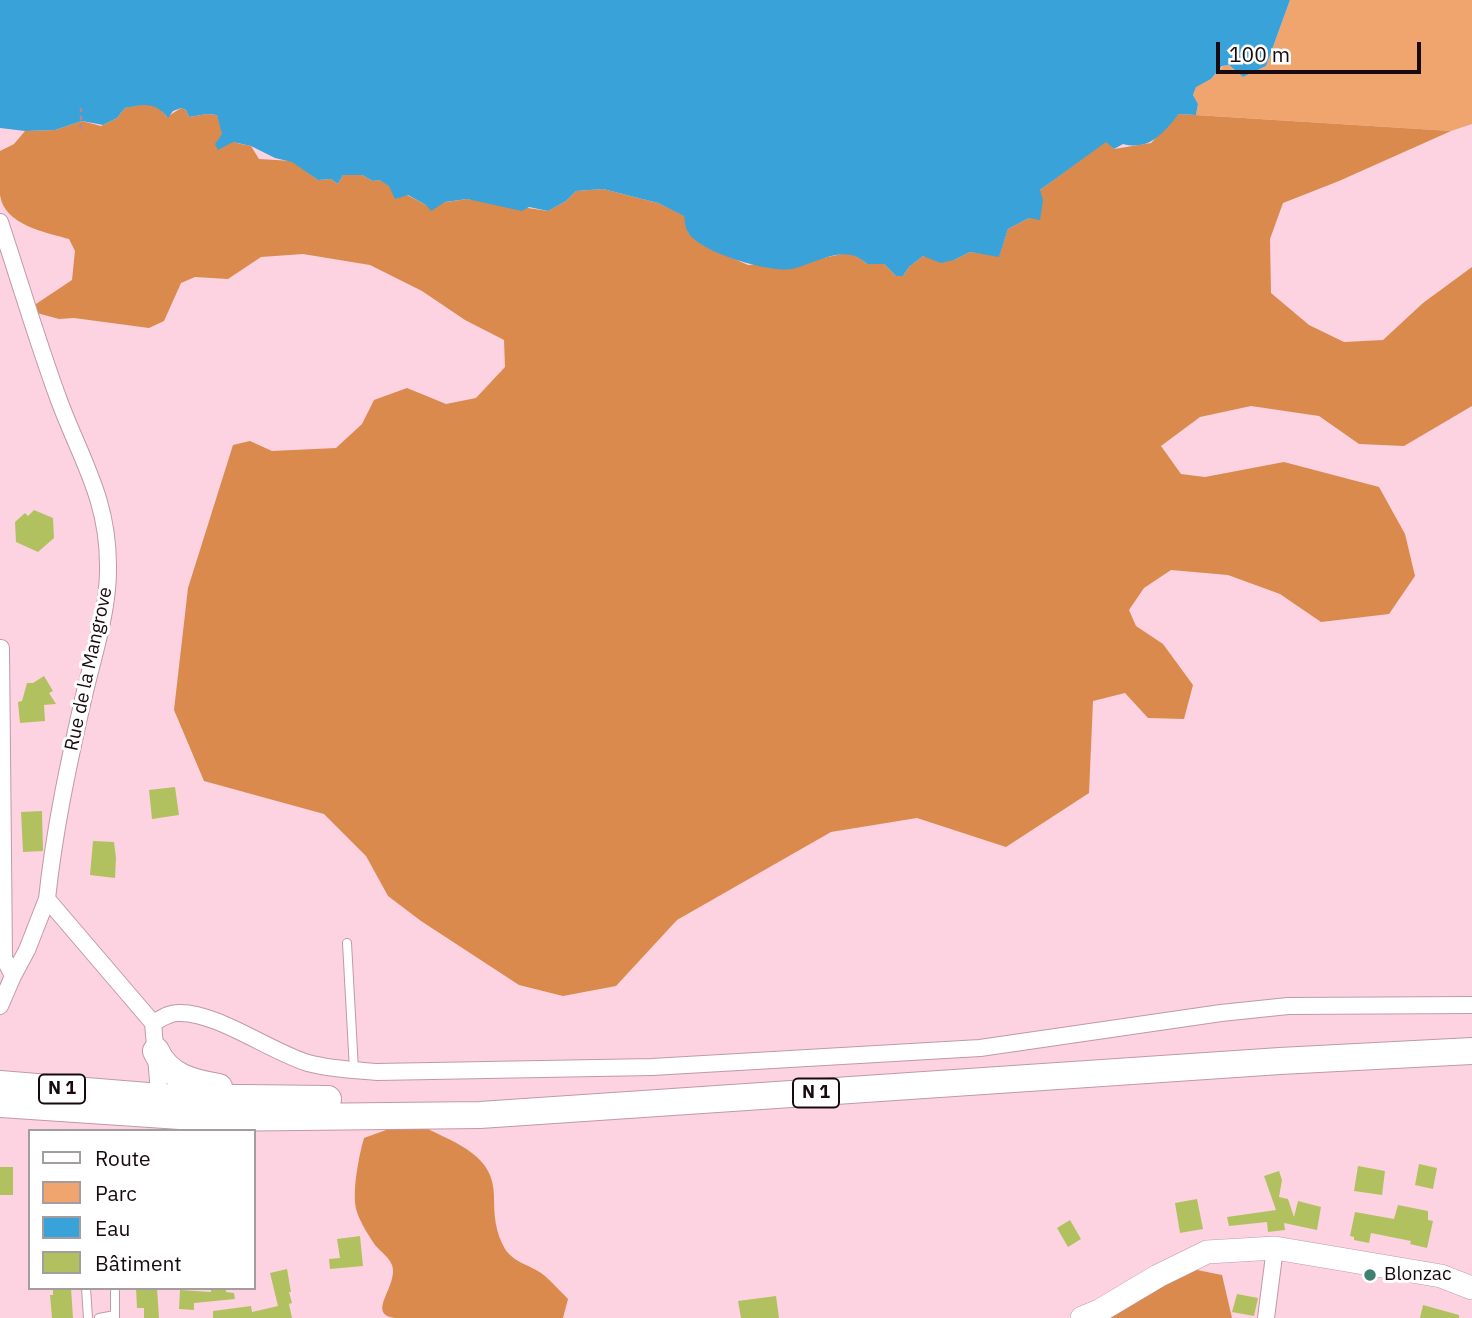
<!DOCTYPE html>
<meta charset="utf-8">
<style>
body{margin:0}
#map{position:relative;width:1472px;height:1318px;overflow:hidden;background:#fdd3e1;font-family:"IBM Plex Sans",sans-serif}
canvas{display:block}
.legend{position:absolute;left:28px;top:1129px;width:228px;height:161px;box-sizing:border-box;background:#fff;border:2px solid #a39d9f;margin:0;padding:9px 12px;list-style:none;font-size:21px;color:#180b10}
.legend li{display:flex;align-items:center;gap:14px;height:35px}
.legend b{width:35px;border:2px solid #a39d9f}
.scale{position:absolute;left:1216px;top:42px;width:205px;height:32px;box-sizing:border-box;border:4px solid #180b10;border-top:0;padding-left:9px;font-size:21px;line-height:24px;white-space:nowrap;color:#180b10;-webkit-text-stroke:5px #fff;paint-order:stroke}
</style>
<div id="map">
<canvas width="1472" height="1318"></canvas>
<ul class="legend">
<li><b style="height:9px;background:#fff"></b>Route</li>
<li><b style="height:19px;background:#f0a56e"></b>Parc</li>
<li><b style="height:19px;background:#39a2d9"></b>Eau</li>
<li><b style="height:19px;background:#b2c15f"></b>Bâtiment</li>
</ul>
<div class="scale">100 m</div>
</div>
<script>
const context = document.querySelector('canvas').getContext('2d');
context.lineJoin = 'round';
function paint(path, color) {
  context.fillStyle = color;
  context.fill(path, 'evenodd');
}
function strokePath(path, color, width, dash) {
  context.strokeStyle = color;
  context.lineWidth = width;
  context.lineCap = dash ? 'butt' : 'round';
  context.setLineDash(dash || []);
  context.stroke(path);
}
function drawText(font, color, halo, rows, align = 'center') {
  context.font = font + ' "IBM Plex Sans",sans-serif';
  context.lineWidth = 6;
  context.setLineDash([]);
  context.textBaseline = 'middle';
  context.strokeStyle = halo;
  context.fillStyle = color;
  for (const [text, x, y, turn = 0] of rows) {
    context.save();
    context.translate(x, y);
    context.rotate((+turn || 0) * Math.PI / 180);
    context.textAlign = isNaN(turn) ? turn : align;
    if (halo) context.strokeText(text, 0, 0);
    context.fillText(text, 0, 0);
    context.restore();
  }
}
paint(new Path2D(`
 M1290,0H1472V124L1451,131L1196,115L1198,104L1193,95L1196,86L1211,79L1223,66L1229,65L1243,77L1266,66Z`), '#f0a56e');
paint(new Path2D(`
 M148,103L160,109L167,117L181,108L186,110L189,117L207,114L217,115C225,140 225,141 251,146L259,159L292,161L318,180L331,179L338,184L343,175H362L373,181L379,180L426,205L467,199L548,211L566,201L576,191L603,189L658,203L685,216L688,232L703,245L748,265L818,259L847,253L860,258L867,264H884L896,276H903L909,267L923,256L954,260L970,252L999,256L1008,229L1029,218L1040,190L1106,141L1114,149L1151,143L1179,114L1451,131L1339,181L1283,203L1270,239L1271,293L1309,325L1344,342L1383,340L1423,303L1472,267V406L1404,446L1359,444L1319,416L1251,406L1200,417L1161,446L1181,474L1205,477L1284,462L1379,487L1405,534L1415,576L1389,614L1321,622L1280,594L1228,575L1171,570L1144,588L1129,610L1136,626L1163,644L1193,685L1184,719L1148,718L1125,693L1093,701L1089,793L1006,847L917,818L831,832L677,920L616,986L563,996L519,985L421,921L388,896L366,856L324,814L204,781L174,710L188,588L233,445L250,441L272,451L336,448L362,424L374,400L407,388L446,404L476,398L505,367L504,340L465,320L422,291L370,265L303,254L261,257L228,279L195,277L181,283L164,321L149,328L74,318L59,319L37,313L36,304L72,280L75,251L69,239C45,232 4,225 0,195C0,181 0,165 0,151L14,144L25,131L55,130L82,121L101,126L117,118L125,108Z
 M426,1128C457,1144 494,1155 494,1196C494,1215 495,1232 505,1249C515,1264 532,1265 545,1276C553,1283 560,1291 568,1299L563,1318H395C365,1314 399,1286 392,1265C389,1257 381,1252 375,1245C369,1236 360,1222 357,1212C351,1195 359,1155 364,1138L389,1129Z
 M1192,1269L1222,1275L1232,1318H1110L1146,1292Z`), '#da8a4d');
paint(new Path2D(`
 M0,0H1290L1266,66L1243,77L1229,65L1222,66L1211,79L1196,87L1193,95L1198,104L1196,115L1179,114C1163,133 1150,151 1123,144L1114,149L1106,142L1040,190L1043,200L1040,220L1029,218L1008,229L999,257L970,252L954,260L941,263L923,256L909,267L903,276H896L884,264H867C845,242 817,263 792,269C770,273 698,252 688,232C685,228 685,220 684,216L658,203L603,189L576,191L566,201L548,211L529,207L522,211L467,199L445,202L431,211L426,205L408,195L395,199L389,186L379,180L373,181L362,175H343L338,184L331,179L318,180L292,162L275,158L251,146L233,142L218,150L215,144L222,134L217,115L207,114L189,117L186,110L181,108L173,111L168,118C155,101 143,104 125,108L117,118L103,125L82,121L55,130L25,131L0,128Z`), '#39a2d9');
paint(new Path2D(`
 M34,510L53,518L54,538L38,552L16,542L15,522L25,513L28,516Z
 M44,676L53,691L49,693L56,704L44,705L45,721L20,723L18,702L22,701L27,683H33Z
 M175,787L179,815L152,819L149,790Z
 M42,811L43,851L23,852L21,812Z
 M93,841L114,842L116,858L115,878L90,875Z
 M1419,1164L1437,1168L1433,1189L1415,1185Z
 M1358,1166L1385,1171L1382,1195L1354,1191Z
 M0,1167H13V1195H0Z
 M1279,1171L1282,1180L1279,1197L1288,1199L1294,1217L1298,1201L1321,1207L1317,1230L1284,1223L1285,1230L1268,1232L1267,1222L1229,1226L1227,1217L1276,1210L1264,1176Z
 M1197,1199L1203,1229L1180,1233L1175,1203Z
 M1398,1205L1428,1211V1220L1433,1221L1427,1248L1410,1244L1411,1241L1371,1233L1369,1243L1354,1240V1237L1350,1236L1355,1212L1394,1219Z
 M1070,1220L1081,1239L1068,1247L1057,1228Z
 M360,1236L363,1266L330,1269L329,1259L340,1258L337,1239Z
 M287,1269L291,1292H289L292,1303L289,1304L292,1318H213V1311L251,1306L252,1312L278,1306L270,1273Z
 M53,1288H71L73,1318H52L50,1295H53Z
 M136,1288H157L159,1318H144V1308H137Z
 M211,1288H226V1292L234,1293L235,1299L194,1303V1310L179,1309L180,1290L211,1292Z
 M1237,1294L1258,1298L1254,1316L1232,1312Z
 M776,1296L779,1318H741L738,1301Z
 M1423,1305L1459,1315V1318H1420Z`), '#b2c15f');
const lane = new Path2D(`
 M347,943L354,1070
 M86,1288L88,1318
 M99,1318L115,1315
 M115,1318V1292`);
const street = new Path2D(`
 M0,222C20,282 38,344 60,403C82,461 108,500 108,565C109,610 93,656 83,700C68,766 54,832 47,899L153,1023L160,1103
 M1,648L4,958L13,976L27,950L47,899
 M0,1006L13,976
 M153,1023C161,1019 168,1013 178,1013C215,1011 271,1052 308,1063C330,1069 353,1070 377,1072L652,1067L980,1048L1221,1013L1288,1006L1472,1005
 M1266,1318L1275,1248`);
const secondary = new Path2D(`
 M1082,1318L1101,1310L1158,1276L1207,1252L1275,1248L1441,1276L1472,1288`);
const primary = new Path2D(`
 M156,1051C168,1077 193,1083 219,1087
 M0,1084L160,1097L328,1099
 M0,1104L210,1118L480,1115L1280,1061L1472,1051`);
strokePath(lane, '#c099a6', 10);
strokePath(street, '#c099a6', 18);
strokePath(secondary, '#c099a6', 24);
strokePath(primary, '#c099a6', 28);
strokePath(new Path2D(`
 M81,129V108`), '#aa8b96', 2.5, [5, 3.5]);
strokePath(lane, '#fff', 8);
strokePath(street, '#fff', 16);
strokePath(secondary, '#fff', 23);
strokePath(primary, '#fff', 26);
for (const [x, y, r, color] of [
 [1370,1275,7,"#3f8171"]
]) {
  const dot = new Path2D();
  dot.arc(x, y, r, 0, 2 * Math.PI);
  context.fillStyle = color;
  context.fill(dot);
  strokePath(dot, '#fff', 2.5);
}
for (const [x, y, w] of [
 [62,1089,46],
 [816,1093,46]
]) {
  const box = new Path2D();
  box.roundRect(x - w / 2, y - 14.5, w, 29, 5);
  context.fillStyle = '#fff';
  context.fill(box);
  strokePath(box, '#180b10', 2);
}
drawText('bold 18px', '#180b10', null, [
 ["N 1",62,1089],
 ["N 1",816,1093]
]);
drawText('19px', '#180b10', '#fff', [
 ["Rue de la Mangrove",89,669,-78]
]);
drawText('19px', '#180b10', '#fff', [
 ["Blonzac",1384,1275]
], 'left');
</script>
